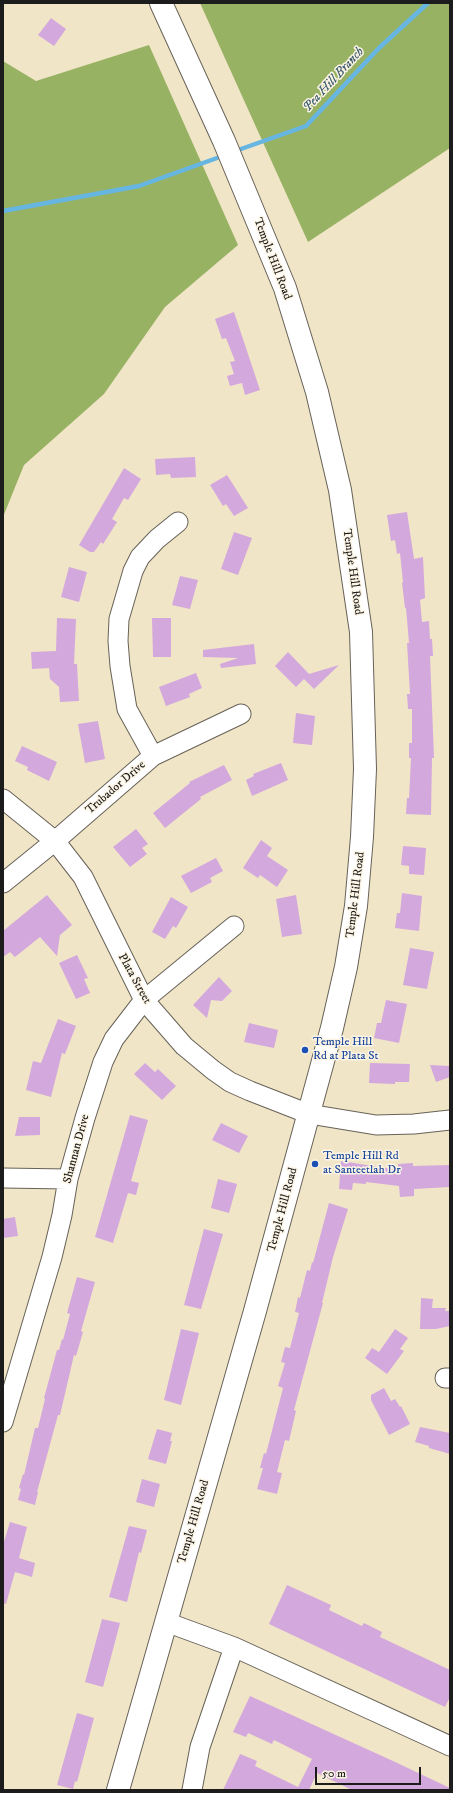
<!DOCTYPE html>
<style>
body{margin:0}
#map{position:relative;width:453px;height:1793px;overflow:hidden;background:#f1e5c7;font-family:"IM FELL DW Pica",serif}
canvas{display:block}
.frame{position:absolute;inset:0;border:4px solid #1c1c1c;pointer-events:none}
.scale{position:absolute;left:315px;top:1767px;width:106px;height:18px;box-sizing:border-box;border:2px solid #1c1c1c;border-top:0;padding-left:5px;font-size:12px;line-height:14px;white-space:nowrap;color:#1c1c1c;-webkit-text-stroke:3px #fcf5e5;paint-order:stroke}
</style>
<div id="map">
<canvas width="453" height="1793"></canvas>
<div class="frame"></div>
<div class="scale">50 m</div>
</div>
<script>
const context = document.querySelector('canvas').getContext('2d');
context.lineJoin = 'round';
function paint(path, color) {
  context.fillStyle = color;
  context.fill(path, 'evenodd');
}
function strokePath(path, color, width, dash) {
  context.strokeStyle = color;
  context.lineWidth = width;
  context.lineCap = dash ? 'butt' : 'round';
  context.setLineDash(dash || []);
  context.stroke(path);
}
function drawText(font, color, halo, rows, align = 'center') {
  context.font = font + ' "IM FELL DW Pica",serif';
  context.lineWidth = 3;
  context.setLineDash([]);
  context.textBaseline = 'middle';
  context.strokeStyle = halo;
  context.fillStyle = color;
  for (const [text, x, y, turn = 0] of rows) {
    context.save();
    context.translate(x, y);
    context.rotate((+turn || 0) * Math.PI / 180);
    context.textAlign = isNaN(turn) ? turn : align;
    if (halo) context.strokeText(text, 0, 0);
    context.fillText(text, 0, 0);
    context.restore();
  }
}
paint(new Path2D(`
 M200,3H450V148L308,242Z
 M149,45L238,245L165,307L104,394L24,465L3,517V61L36,81Z`), '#98b264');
strokePath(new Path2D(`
 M241,149L306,126L379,48L428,3
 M3,211L139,186L217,158`), '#66b6e1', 4.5);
paint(new Path2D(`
 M51,18L66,29L54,46L38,35Z
 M234,312L260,390L245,395L242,383L230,386L227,376L234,374L230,362L235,361L226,338L222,339L215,319Z
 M195,457L196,477L171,478L170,474L156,475L155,459Z
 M124,468L141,479L128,500L124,498L112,519L117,522L103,544L101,542L94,552H90L79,545Z
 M227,475L248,508L234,516L226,504L223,506L210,485Z
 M407,512L414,559L423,557L425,598L420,600L422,622L429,621L430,639H432L433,656H430L434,758H432L431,815L406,814L407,798H409L411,758H409V743H412V709H408L407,694H410L407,643H409L406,608H405L402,583L403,582L400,553L397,554L395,540L391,541L387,515Z
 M234,532L252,538L238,575L221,569Z
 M69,567L87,572L79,602L61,597Z
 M180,576L198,580L190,609L172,605Z
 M57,618L76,619L74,664H77L79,701L60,702L59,687L50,679L49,668L32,669L31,652L56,651Z
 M152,618H171V657H153Z
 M254,644L256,664L221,668L220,664L238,658L203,657V650Z
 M288,652L309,674L339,665L314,689L304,679L296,687L275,666Z
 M196,673L202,688L189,694L190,697L166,706L159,687Z
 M296,713L315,716L312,745L293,743Z
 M98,721L105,759L85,763L78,724Z
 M22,746L57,762L49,781L27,770L28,767L15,761Z
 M281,763L288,780L252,796L246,780L254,776L253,774Z
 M224,765L232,780L200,797L201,799L165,828L153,813L190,783L189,782Z
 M136,829L148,844L142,848L147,854L130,867L113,847Z
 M261,840L272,848L267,856L288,870L277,887L260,875L258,878L243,868Z
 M403,846L426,848L424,875L409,874V866L401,865Z
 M216,858L223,871L210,878L212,882L191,893L181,876Z
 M402,893L422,896L419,931L395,928L397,913H400Z
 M47,895L72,925L60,935L57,956L40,937L15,957L10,952L3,957V931Z
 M296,895L302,934L282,937L276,899Z
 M171,897L188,907L176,928L173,926L165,939L152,932Z
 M410,948L434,952L427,989L403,985Z
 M77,955L88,978L84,979L90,993L76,999L59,963Z
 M219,977L232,991L222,1001L211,1000L207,1018L193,1005Z
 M386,1000L407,1004L399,1043L374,1038L377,1023H381Z
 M58,1019L76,1026L65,1054L62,1053L51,1097L26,1090L33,1061L41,1063Z
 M249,1023L278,1030L274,1048L244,1042Z
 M145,1063L155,1072L158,1069L176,1086L162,1100L134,1074Z
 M370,1063L410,1064L409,1082H395V1084L369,1083Z
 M430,1065L450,1066V1077L436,1082Z
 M130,1115L148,1120L131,1181L139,1183L136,1195L128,1193L113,1243L95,1237Z
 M19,1117H40V1135L15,1136Z
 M221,1123L248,1136L239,1153L212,1140Z
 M341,1161L398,1170V1164L413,1163V1166L450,1165V1187L414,1189V1196L400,1197L399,1186L366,1182V1184L353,1183L352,1190L339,1189Z
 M218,1179L237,1184L229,1213L211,1208Z
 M329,1203L348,1209L333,1257L322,1303H323L294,1410L296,1411L289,1441L285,1440L277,1472L282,1473L277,1494L257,1489L263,1468H260L264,1453L266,1454L283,1388L278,1386L285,1363L281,1362L285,1347L290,1348L299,1313L295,1312L298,1297L300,1298L307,1270L310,1271L312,1262L313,1263Z
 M15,1217L18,1236L3,1238V1219Z
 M204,1229L223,1234L201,1309L184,1305Z
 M77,1277L95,1282L81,1331L83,1332L76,1356L74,1355L60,1415H58L37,1492H38L35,1505L18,1500L21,1489L19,1488L23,1474L24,1475L35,1428H38L45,1399L44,1398L57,1350H59L62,1339L63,1340L70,1314L67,1313Z
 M421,1298L433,1299L432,1308H446L445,1311H450V1326L436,1329H420Z
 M181,1329L199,1333L181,1405L164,1400Z
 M395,1329L408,1338L400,1349L404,1351L387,1374L365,1358L372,1348L379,1352Z
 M384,1388L391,1401L395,1399L400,1407L401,1406L410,1424L389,1435L371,1400V1395Z
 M420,1427L450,1433V1454L429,1448V1446L415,1442Z
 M157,1429L172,1433L170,1441H172L166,1464L148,1459Z
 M142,1479L160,1484L154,1507L136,1502Z
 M10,1522L27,1527L19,1558L35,1563L32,1577L15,1572L6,1604L3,1603V1545Z
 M129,1526L147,1530L141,1553L139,1552L127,1602L109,1597Z
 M287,1585L331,1605L329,1610L362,1626L364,1623L382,1632L380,1637L450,1670V1697L445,1707L269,1624Z
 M102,1619L120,1623L103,1687L85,1682Z
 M250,1696L393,1761L450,1788V1790H352L317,1773L309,1790H223L240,1754L257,1761L255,1766L298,1787L312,1759L274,1740L272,1744L248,1733L246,1737L233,1732Z
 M77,1713L94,1718L77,1782L75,1781L73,1789L57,1785Z`), '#d3a8dd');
const minor = new Path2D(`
 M153,756L127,709L120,666L118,641L119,619L133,571L140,557L157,539L178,522
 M3,799L55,841L83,877L144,1000L184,1046L213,1070L230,1082L250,1091L309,1114L376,1125L414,1124L450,1120
 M3,883L55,841L153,756L241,714
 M3,1178L68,1179
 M445,1378H450
 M3,1422L52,1257L62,1215L68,1179L85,1118L103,1062L114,1039L144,1000L234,926
 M166,1622L234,1647L450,1746
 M192,1790L200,1747L234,1647`);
const major = new Path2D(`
 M118,1790L255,1311L332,1028L346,967L356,906L362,837L365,769L361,632L340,490L317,392L285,288L224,141L161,3`);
strokePath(minor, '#676258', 21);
strokePath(major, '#676258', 24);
strokePath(minor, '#fff', 19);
strokePath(major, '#fff', 22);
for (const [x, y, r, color] of [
 [305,1050,4,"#1a4fb4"],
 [315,1164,4,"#1a4fb4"]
]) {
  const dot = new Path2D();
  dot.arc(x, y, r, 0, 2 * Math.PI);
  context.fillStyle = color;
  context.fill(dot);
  strokePath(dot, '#fcf5e5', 1.5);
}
drawText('12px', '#1c1c1c', '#fcf5e5', [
 ["Temple Hill Road",272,259,69],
 ["Temple Hill Road",352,572,82],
 ["Trubador Drive",116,788,-41],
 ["Temple Hill Road",356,895,-83],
 ["Plata Street",134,979,61],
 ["Shannan Drive",77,1149,-75],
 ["Temple Hill Road",283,1210,-75],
 ["Temple Hill Road",194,1522,-74]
]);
drawText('12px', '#164399', '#fcf5e5', [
 ["Temple Hill",313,1043],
 ["Rd at Plata St",313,1057],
 ["Temple Hill Rd",323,1157],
 ["at Santeetlah Dr",323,1171]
], 'left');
drawText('italic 13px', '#3a5a6b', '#fcf5e5', [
 ["Pea Hill Branch",334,80,-47]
]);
</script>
